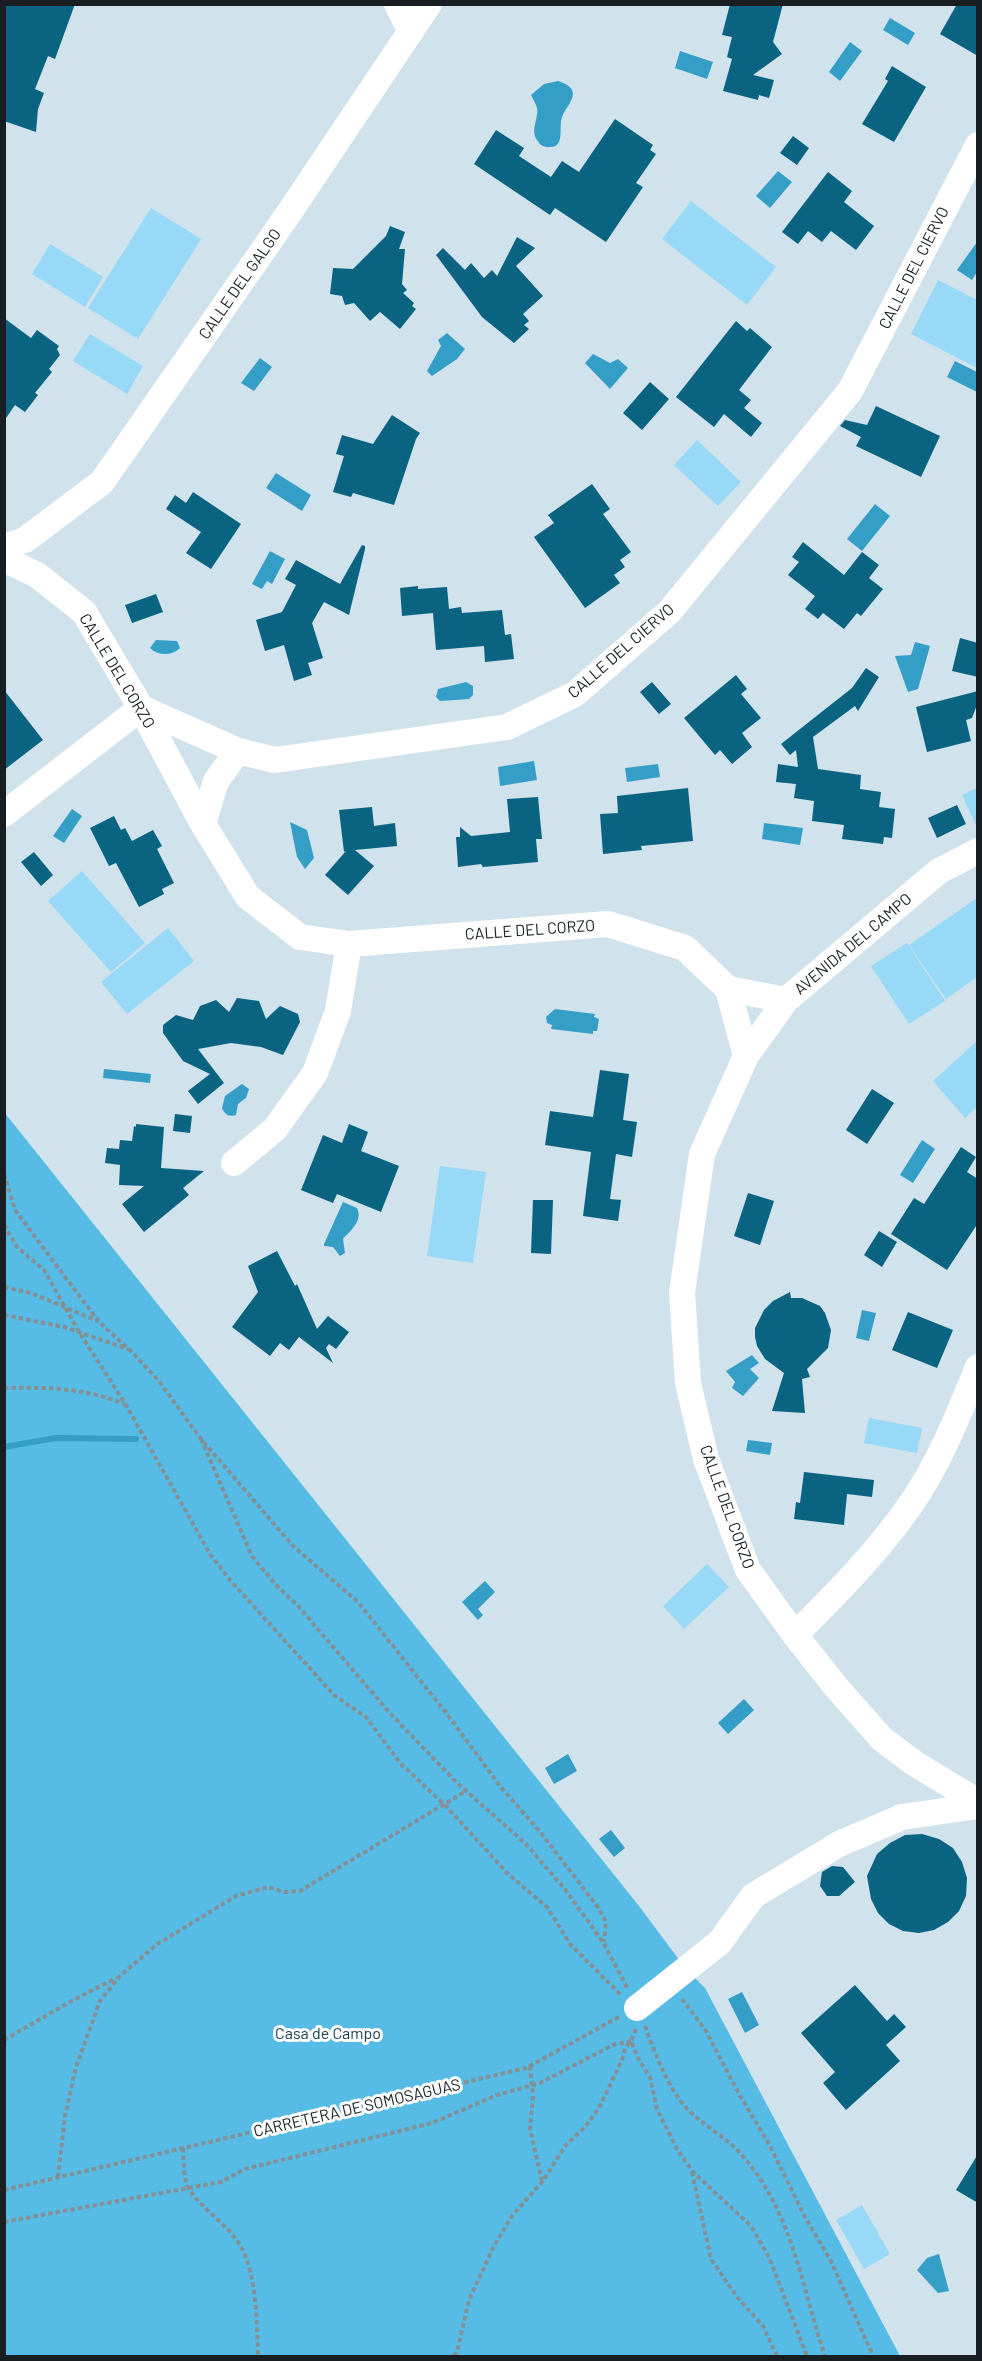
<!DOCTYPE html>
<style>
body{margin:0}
#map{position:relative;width:982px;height:2361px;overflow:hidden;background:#d0e2eb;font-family:Barlow,sans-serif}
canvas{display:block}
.frame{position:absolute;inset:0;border:6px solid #181e21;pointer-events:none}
</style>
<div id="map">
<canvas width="982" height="2361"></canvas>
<div class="frame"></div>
</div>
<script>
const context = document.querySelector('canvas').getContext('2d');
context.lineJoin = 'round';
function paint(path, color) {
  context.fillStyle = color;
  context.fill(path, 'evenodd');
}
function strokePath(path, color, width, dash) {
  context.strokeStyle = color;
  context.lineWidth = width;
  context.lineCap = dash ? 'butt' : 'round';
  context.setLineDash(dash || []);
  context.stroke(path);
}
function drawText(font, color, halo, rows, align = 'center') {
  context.font = font + ' Barlow,sans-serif';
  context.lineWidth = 6;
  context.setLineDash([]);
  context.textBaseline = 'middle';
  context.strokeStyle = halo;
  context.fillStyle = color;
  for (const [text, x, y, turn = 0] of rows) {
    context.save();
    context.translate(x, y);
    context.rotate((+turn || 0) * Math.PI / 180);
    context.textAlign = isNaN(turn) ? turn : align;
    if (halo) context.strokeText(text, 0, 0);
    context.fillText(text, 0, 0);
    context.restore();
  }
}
paint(new Path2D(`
 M691,201L776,267L747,305L662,239Z
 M151,208L201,239L138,339L88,308Z
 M50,244L103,277L85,307L32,274Z
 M938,280L977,300V368L911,334Z
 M90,334L143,366L127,394L73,361Z
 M697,440L741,482L718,506L674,465Z
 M977,788L978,825H976L962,795Z
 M82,871L145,943L111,972L48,901Z
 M977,898V977L946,999L909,945Z
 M168,928L194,961L127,1014L101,982Z
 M907,943L945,1001L909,1024L871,966Z
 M977,1041V1107L965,1118L933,1081Z
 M440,1166L486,1172L473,1263L427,1256Z
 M869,1418L922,1428L917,1453L864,1443Z
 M707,1564L729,1587L684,1629L663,1606Z
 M862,2205L890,2254L864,2269L836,2220Z`), '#97d9f6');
paint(new Path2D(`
 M4,1112L639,1906L686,1969L705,1988L900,2356H5Z`), '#57bce5');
paint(new Path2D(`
 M890,18L915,33L908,45L883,30Z
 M850,42L862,51L840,81L829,72Z
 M680,51L713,62L707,79L675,68Z
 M558,81C586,90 567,104 562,117C558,127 566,148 549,147C543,147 540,145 537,140C530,129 539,119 537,108C536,104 533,99 531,95L544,84Z
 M778,171L792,182L770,208L756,196Z
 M977,242V272L972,280L957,270Z
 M447,333L465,349L457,359L432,376L427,371L441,346L438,340Z
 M593,354L610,363L618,359L628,368L610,389L585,363Z
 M260,358L272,367L254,391L241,383Z
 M955,361L977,372V392L947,377Z
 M276,473L311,495L302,511L266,488Z
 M875,504L890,516L862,551L847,539Z
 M270,551L285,559L272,584L267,581L262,589L252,584Z
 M156,640L177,641L180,648C172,656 158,656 150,648Z
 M915,642L930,646L918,689L908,692L895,656L911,655Z
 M466,682L473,686V695L469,699L440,701L436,697L438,689Z
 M534,761L537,780L500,786L498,767Z
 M658,764L660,777L627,782L625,768Z
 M72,809L82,816L64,843L53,836Z
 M290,822L307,830L314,858L305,869L297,857Z
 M764,823L803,828L800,845L762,839Z
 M555,1009L595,1014L594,1017L599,1019L597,1031H593V1034L551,1029L552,1025L547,1023L546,1017Z
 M104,1069L151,1074L150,1083L103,1078Z
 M242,1084L249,1089L246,1098L238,1104L236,1115C229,1117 225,1115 222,1108L225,1096Z
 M922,1140L935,1149L913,1183L900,1175Z
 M343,1202L357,1208C363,1221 351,1230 343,1239L345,1253L340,1256L333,1247L324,1246V1244Z
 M862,1310L876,1313L869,1341L856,1338Z
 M752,1355L759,1363L750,1369L759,1378L743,1396L732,1388L735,1382L726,1371Z
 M748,1440L772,1443L770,1455L746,1451Z
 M485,1581L495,1592L478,1609L483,1615L478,1620L462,1602Z
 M744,1699L754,1710L728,1734L718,1723Z
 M568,1754L577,1771L554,1784L545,1768Z
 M611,1830L625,1848L614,1857L599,1839Z
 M742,1992L759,2025L745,2033L728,1999Z
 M939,2254L949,2291L938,2293L917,2270L927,2258Z`), '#349ec6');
strokePath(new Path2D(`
 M4,1447L56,1438L136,1439`), '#349ec6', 6);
paint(new Path2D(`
 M4,4H75L55,59L48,56L35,89L44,93L38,109L36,132L4,121Z
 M730,4H783L773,42L782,54L753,75L774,80L769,98L759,95L758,100L723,91L732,59L727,57L732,37L722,35Z
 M957,4H978V56L940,34Z
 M892,66L926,87L894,142L862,124L888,81L885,79Z
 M615,119L653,145L650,150L656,154L636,183L643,187L606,242L555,208L550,215L474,164L496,130L524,148L519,156L551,177L562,161L579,172Z
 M793,136L809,148L797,165L780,153Z
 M828,172L852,191L844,202L874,226L856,250L831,231L822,242L808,231L798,244L782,232Z
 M390,226L405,232L399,249H405L402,284L407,290L403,293L414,303L412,306L416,309L400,329L380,312L370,321L354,303L345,305L342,296L330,294L333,268L353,269L386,236Z
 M517,237L535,248L516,266L543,296L523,314L529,321L524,325L529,329L514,343L482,317L436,255L443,248L465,270L471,263L484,278L492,270L497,276Z
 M4,318L31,338L37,330L59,346L57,349L60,355L49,369L52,372L35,393L38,395L25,412L15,405L4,421Z
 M736,321L747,331L750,328L772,347L739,390L751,400L744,408L762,423L751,437L724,414L714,427L676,397Z
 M650,382L669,399L642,430L623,413Z
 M876,406L940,436L921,477L856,446L861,437L840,426L845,420L867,425Z
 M392,415L420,433L416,439L394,505L353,493L351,497L333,492L344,456L336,454L342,435L373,444Z
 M592,484L610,509L603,514L631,552L620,560L625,567L614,575L620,583L585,608L534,537L554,523L548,515Z
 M193,492L241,524L211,569L186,553L201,532L166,509L175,495L186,503Z
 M803,542L844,575L862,552L879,565L869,578L883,589L861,616L857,613L844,629L823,613L818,619L805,609L815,596L788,575L799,562L792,557Z
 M362,545L365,546V549L349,615L324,602L312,623L323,658L308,663L312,675L294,681L284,645L265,651L256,620L282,612L296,585L285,579L296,560L340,584Z
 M418,586V589L447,587L449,609L461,607L462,613L502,610L505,635L511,634L514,659L485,662L484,646L436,650L433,613L402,616L400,588Z
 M156,594L163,612L132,623L125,605Z
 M960,638L978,643V677L952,671Z
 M866,668L879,677L858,711L855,706L813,737L818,769L861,775L860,789L881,792L879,807L895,809L892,838L884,837L883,844L842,839L844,825L812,821L814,801L794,798L796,784L776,782L778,764L798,767L796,750L790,755L781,744L852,688Z
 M736,675L747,689L741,694L761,718L742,733L752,747L732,764L720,750L715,755L684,718Z
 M652,682L671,704L659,714L640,692Z
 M4,690L43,740L4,770Z
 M978,691V702L972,718L966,720L971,741L927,752L916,707Z
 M688,788L693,841L641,846L642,850L603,854L600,814L618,813L617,796Z
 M538,797L542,839H536L538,862L483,867L481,864L458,867L456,837H460V827L471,836L510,832L507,799Z
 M957,805L966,824L937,838L928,818Z
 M372,807L374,826L395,823L397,846L355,850L374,866L348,895L325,875L346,851L344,852L339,810Z
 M114,816L121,830L125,828L132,841L153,830L162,846L157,849L174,883L162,889L164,894L139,907L116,863L109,866L90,828Z
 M34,852L53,875L41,886L21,862Z
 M237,998L259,1001L266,1019L280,1006L298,1014L300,1022L283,1055L261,1047L231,1043L198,1049L224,1083L198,1104L188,1091L210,1074L183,1061L163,1033V1025L176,1015L193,1020L200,1006L216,1000L229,1012Z
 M600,1070L629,1074L623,1120L637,1122L632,1157L616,1154L610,1199L621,1200L618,1221L583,1216L591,1152L545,1145L550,1111L593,1117Z
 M872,1089L894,1103L867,1144L846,1130Z
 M175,1114L192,1116L190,1133L173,1131Z
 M136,1124L164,1127L161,1168L204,1171L183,1188L189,1195L144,1232L122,1204L144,1186L119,1185L120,1165L105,1163L107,1148L119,1149L120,1140L132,1141L134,1126L136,1127Z
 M349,1124L368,1132L361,1151L399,1166L381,1212L337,1194L333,1203L301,1190L323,1135L342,1143Z
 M961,1147L976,1157L967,1172L978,1179V1223L947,1270L891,1234L914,1198L924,1204Z
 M748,1193L774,1201L760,1245L734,1236Z
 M533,1200H553L551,1254L531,1253Z
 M879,1231L897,1242L882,1267L864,1255Z
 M277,1251L295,1286L297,1284L317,1329L328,1316L349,1332L336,1349L329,1344L326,1348L333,1363L299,1337L289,1350L280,1343L270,1356L232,1327L258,1292L248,1266Z
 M790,1292L791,1298H802L820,1306L825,1313L831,1330L828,1348L807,1369L810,1377L802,1379L805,1413L772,1411L784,1373L765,1359L757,1346L755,1337V1328L764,1310L773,1301Z
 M908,1312L953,1330L937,1368L892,1350Z
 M804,1472L874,1480L872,1497L847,1494L844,1525L794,1519L796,1502L800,1503Z
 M922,1834L939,1839L953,1848L962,1862L967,1878L966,1896L959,1911L948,1922L934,1930L919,1933L903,1931L889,1924L878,1913L871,1899L867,1876L877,1854L890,1843L905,1835Z
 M832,1866L843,1867L855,1882L839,1896H827L820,1886L822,1872Z
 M855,1985L887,2021L894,2014L906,2027L886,2045L900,2061L846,2110L823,2083L835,2072L801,2033Z
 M978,2154V2203L956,2190Z`), '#096381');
strokePath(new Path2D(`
 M4,1174L15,1210L99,1322L131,1351L158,1380L201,1439L293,1546L358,1602L447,1714L500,1786L541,1833L597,1906L606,1922L604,1942
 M4,1225L17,1247L44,1270L79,1332L126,1405L210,1554L230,1580L334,1695L367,1718L400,1763L445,1805L508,1874L547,1907L570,1944L621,1995
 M4,1287L31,1293L98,1321
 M4,1315L64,1327L128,1349
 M4,1388C46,1387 86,1388 124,1404
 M201,1439L252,1556L277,1586L298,1606L388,1711L456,1782L525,1843L564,1888L603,1942L628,1989
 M682,1999L706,2031L739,2094L770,2146L805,2217L831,2261L873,2356
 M645,2026C655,2053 665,2081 683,2104C697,2121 716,2131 732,2145C742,2154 751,2166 759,2177C796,2232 804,2295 825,2356
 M636,2029L631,2041L639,2060L650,2077L657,2109L677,2149L692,2171L751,2226L769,2257L807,2356
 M4,2040L68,2003L116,1978
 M530,2066L533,2095L530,2129L542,2181
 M183,2148C184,2159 183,2180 189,2189C203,2211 228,2224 241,2247C257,2274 257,2326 258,2356
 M692,2172L711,2259L737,2297L763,2326L777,2356
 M58,2177L65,2116L76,2067L100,2001L120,1976L156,1945L236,1896L268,1887L284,1892L300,1891L466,1791
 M4,2190L526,2068L619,2017
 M4,2222L221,2182L245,2169L432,2123L497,2095L540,2083L613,2045L631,2041
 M454,2356L457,2352L469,2300L494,2246L512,2216L542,2182L566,2145L585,2127L599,2108L622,2060L625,2048L631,2041`), '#828f95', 4, [4.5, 3]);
strokePath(new Path2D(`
 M397,4L411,32
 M4,547L25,540L102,482L289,213L429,4
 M4,559L37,575L84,612L141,708L203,824L248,897L300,937L349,944L608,924L685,948L728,989L746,1056L702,1154L682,1293L688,1383L706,1459L748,1570L795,1635L836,1687L882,1739L914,1763L978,1802
 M4,814L141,708L238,751L275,760L507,727L575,694L669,612L850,391L978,145
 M203,824L216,781L238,751
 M728,989L786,1000
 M746,1056L786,1000L939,871L978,851
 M234,1163L275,1129L315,1073L338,1011L349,944
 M795,1635C836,1594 877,1553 911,1504C940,1462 959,1413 978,1367
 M637,2008L720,1942L753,1896L839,1844L902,1817L978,1806`), '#fff', 26);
drawText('16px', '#181e21', '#fff', [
 ["CALLE DEL CIERVO",914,268,-63],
 ["CALLE DEL GALGO",240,284,-55],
 ["CALLE DEL CIERVO",621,651,-41],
 ["CALLE DEL CORZO",117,671,59],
 ["CALLE DEL CORZO",530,930,-4],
 ["AVENIDA DEL CAMPO",853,944,-40],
 ["CALLE DEL CORZO",727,1507,70],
 ["CARRETERA DE SOMOSAGUAS",357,2108,-13]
]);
drawText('16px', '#154153', '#fff', [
 ["Casa de Campo",328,2034]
]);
</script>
